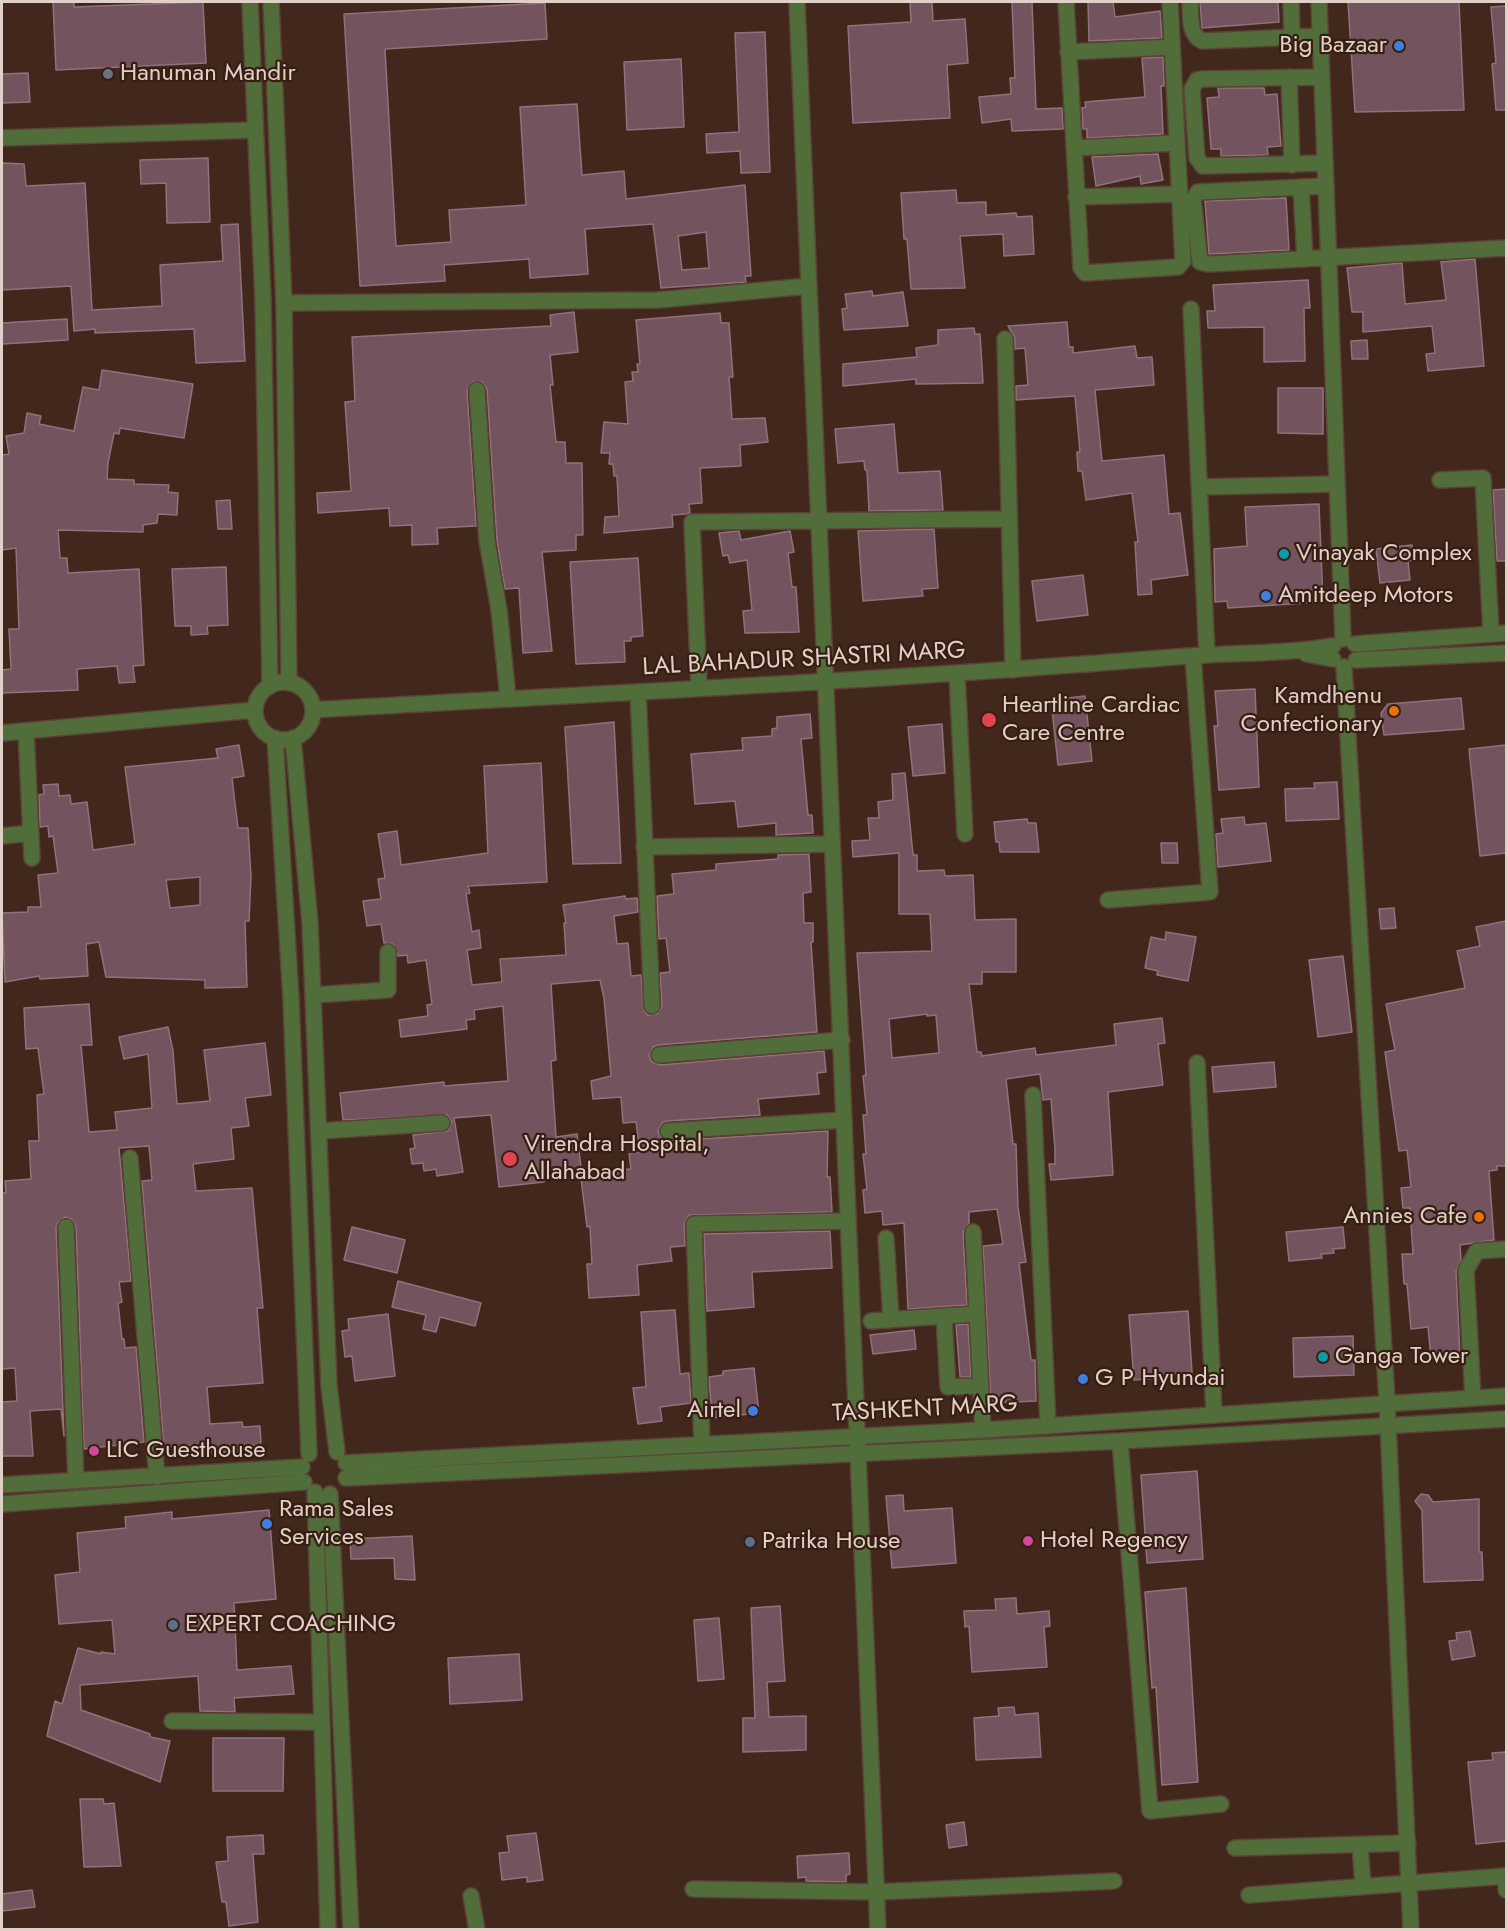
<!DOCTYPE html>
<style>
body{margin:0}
#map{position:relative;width:1508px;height:1931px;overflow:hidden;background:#42281c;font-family:Jost,sans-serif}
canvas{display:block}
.frame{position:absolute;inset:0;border:3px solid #e1d0c8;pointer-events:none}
</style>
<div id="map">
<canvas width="1508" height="1931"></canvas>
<div class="frame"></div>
</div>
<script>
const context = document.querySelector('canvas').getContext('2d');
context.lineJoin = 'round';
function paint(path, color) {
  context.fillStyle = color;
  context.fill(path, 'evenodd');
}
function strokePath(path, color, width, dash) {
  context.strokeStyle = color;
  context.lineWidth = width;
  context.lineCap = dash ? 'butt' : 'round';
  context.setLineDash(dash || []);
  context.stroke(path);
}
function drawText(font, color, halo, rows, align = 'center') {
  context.font = font + ' Jost,sans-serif';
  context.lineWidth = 4.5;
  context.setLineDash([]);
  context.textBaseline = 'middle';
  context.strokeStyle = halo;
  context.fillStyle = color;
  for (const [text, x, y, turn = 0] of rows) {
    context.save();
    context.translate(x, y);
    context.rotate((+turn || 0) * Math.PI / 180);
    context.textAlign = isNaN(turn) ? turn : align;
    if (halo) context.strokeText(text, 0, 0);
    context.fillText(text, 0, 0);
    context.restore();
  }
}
const building = new Path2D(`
 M53,2H74V7L203,2L206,63L56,70Z
 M910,2H932L933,21L965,19L968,63L947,65L950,118L853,123L848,26L911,22Z
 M1012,2H1032L1036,109L1062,108L1063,129L1012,131L1011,119L982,123L979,97L1011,94L1010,78H1015Z
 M1088,2H1113L1115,17L1160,11L1162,38L1089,41Z
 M1200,2H1278L1279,22L1202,28Z
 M1348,2H1459L1464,110L1355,112Z
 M545,3L547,39L385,49L396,246L451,242L449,210L526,205L520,107L577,104L582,175L624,171L626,199L745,185L751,276H745L746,282L661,288L653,224L585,229L588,274L530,278L529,259L444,265L445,281L360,286L344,14ZM706,232L709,268L682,270L678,236Z
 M1506,6V110H1496L1492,64L1496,63L1491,7Z
 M765,32L770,172L741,173L740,151L707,153L706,134L739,132L735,33Z
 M1163,57L1164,86H1161L1163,134L1087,138V129H1083L1082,108L1086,107L1085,102L1145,97L1142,58Z
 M681,59L684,127L627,130L624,62Z
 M28,73L30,102L2,103V74Z
 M1218,88H1264L1265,95L1277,94L1281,146L1267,147L1268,155L1221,156V149H1211L1207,98L1219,97Z
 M1158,154L1163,180L1141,184L1140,176L1096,186L1092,157Z
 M208,158L210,222L167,223L166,183L141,184L140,160Z
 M2,163L24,164L26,186L85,183L92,310L162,306L160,265L223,261L221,225L238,224L245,361L196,363L194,329L95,333V329L74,331L71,286L2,290Z
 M956,190L957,203L986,202V215L1016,213L1017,217L1032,216L1034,254L1004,256L1003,234L960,236L965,288L911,289L907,239H904L901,193Z
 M1286,198L1289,250L1209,254L1205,201Z
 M1475,259L1484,366L1428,371L1426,354L1435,353L1432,326L1363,332V312H1352L1347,268L1402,263L1405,304L1446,300L1441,262Z
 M1308,280L1310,308H1304L1305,361L1264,362V327L1208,328L1207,311H1215L1213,285Z
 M872,291L873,296L903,292L908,326L844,330L842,309L847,308L845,294Z
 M574,312L578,352L550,355L553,385H550L556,442H565L566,463H582L583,535H576V550L542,552L552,651L523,653L519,588L505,589L497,540L487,389L482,382H472L467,391L476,526L437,528L438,544L412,545V525L390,526L389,508L318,513L317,493L351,491L345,402L355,401L352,337L551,326L550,315Z
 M720,313L721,323H729L733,377H729L732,419L765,418L768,442L740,445L741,466L700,468L702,503L689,504L690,513L686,514L672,515L673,527L604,533L605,517L619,516L617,476H614L613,464H609L610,453H601L604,422L628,424L625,382L633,381L632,372H638L637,364H640L636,320Z
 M67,319L68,340L2,344V323Z
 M1067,322L1069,347H1073V353L1135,346L1137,358L1152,357L1154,385L1095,390L1102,461L1164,455L1169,514L1180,513L1188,575L1151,580L1152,594L1138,595L1135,542H1138L1132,493L1086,500L1082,471H1078L1077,452H1080L1075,396L1016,400V386L1028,385L1025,348L1015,349V338L1008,326Z
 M974,328L975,334H980L983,383L916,384V379L843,386V364L917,357L916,348L938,345V330Z
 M1367,340L1368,359H1352L1351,341Z
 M102,370L193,384L184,438L120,428L119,434L114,433L108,463L107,479L134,480V484L169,485L168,492L178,493L177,515L158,514L157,523L143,525V532L58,530L60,558H67L68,573L139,569L144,665L133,666L135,682L119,683L117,666L77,669L78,690L2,693V670L11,669L9,629H19L16,548L2,550V455L9,454L6,436L24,433L27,413L41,416L39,424L74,431L83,387L99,390Z
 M1278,388H1323V434L1278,433Z
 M894,424L898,473L940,471L943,510L869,511L867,470H865L864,461L838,463L835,429Z
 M1506,489V561H1497L1493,490Z
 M230,500L232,529H218L216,501Z
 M1319,504L1323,602L1228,608L1227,601L1215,602L1214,549L1247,546L1245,507Z
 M934,529L938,588L922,589L923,596L863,601L858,531Z
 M739,531L741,540L790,531L794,552L788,553L792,587H796L799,632L745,633L743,611L752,610L747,560L730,563L728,555L723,556L719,533Z
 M1412,545L1414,560L1408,561L1410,580L1380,583L1376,549Z
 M638,558L643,636L631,637V641H624L625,662L576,664L570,562Z
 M226,567L228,625L207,626L208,634L191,635V626H175L172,569Z
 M1083,575L1088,615L1037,621L1032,581Z
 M1255,689L1259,787L1219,790L1214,726H1218L1215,691Z
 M1085,696L1092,761L1058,765L1051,700Z
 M1461,698L1464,729L1384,735L1381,713L1388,704Z
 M810,714L812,738L801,739L808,815H812L813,833L776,835V823L738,827L735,801L695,804L691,754L743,750L742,738L772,736V729L777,728V717Z
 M614,722L621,863L573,864L565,727Z
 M942,724L945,773L913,776L908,727Z
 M239,745L244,776L232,778L238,828H248L251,876L249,921H245L247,987L205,988V980L106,977L99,942L86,944L88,976L40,979L39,976L5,982L2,913L28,912V907H41L38,875L58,873L53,836L49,837L48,826L40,827L39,795L44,794L43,785L58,784L59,796L70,795L71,804L87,802L93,850L135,844L125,767L218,758L216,749ZM200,877V905L170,908L166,880Z
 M1506,745V853L1480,856L1469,749Z
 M541,763L547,882L468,886L470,893L466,894L472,932L479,930L481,948L467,950L472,985L502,982L500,959L566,955L564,923H566L563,905L625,896L626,899L637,898L638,912L614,916L617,944L628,943L631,976L641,975L644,1011L648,1015L657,1014L662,1006L660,973L670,972L666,938L659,939L657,896L674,894L672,874L716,870V864L778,859V855L809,854L811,892L803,893L804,923H813V942H811L817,1032L658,1045L653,1047L649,1055L651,1061L660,1065L824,1051L826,1072L817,1073L819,1094L758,1099L760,1115L667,1121L662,1123L658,1131L660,1137L669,1141L828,1131L827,1177H830L832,1212L689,1215L684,1224L685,1246L670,1247L672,1261L637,1265L639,1295L589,1298L587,1264H592L590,1226L587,1227L581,1179L616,1176L615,1170L631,1169L629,1154L640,1152L636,1122L623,1123L621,1097L593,1099L591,1081L611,1076L604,998L600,980L551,984L556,1060L551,1061L556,1137L577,1134L581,1168L543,1173L544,1182L499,1187L491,1115L454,1118L463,1172L437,1176L436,1169L424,1171L423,1163L412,1164L410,1149L415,1148L413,1135L448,1131L452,1122L447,1115L343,1120L340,1093L444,1082V1086L508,1081L503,1006L474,1010L475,1019L466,1020L467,1029L401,1037L399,1020L428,1016L427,1005L432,1004L426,960L408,963L407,955L398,956L393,944L384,943L381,924L367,926L363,901L381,899L378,879L385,878L378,834L397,831L401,865L488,853L484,766Z
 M905,773L913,855H917V871L944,870L945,876L973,875L975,920L1016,919V972H982V984H969L977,1052H981L982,1056L1035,1048L1036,1055L1116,1045L1114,1024L1162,1018L1165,1043L1158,1044L1163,1085L1108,1092L1113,1175L1051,1180L1049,1164H1055V1149L1051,1099L1043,1100L1040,1074L1006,1079L1013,1144H1016L1018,1207L1026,1262L1019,1263L1031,1360H1035L1036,1401L991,1403L983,1246L1003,1244L997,1209L969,1212V1223L963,1232L967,1305L908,1309L904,1223L883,1225L882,1211L865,1213L863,1190L867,1189L863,1154H866L863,1115H867L863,1076L866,1075L857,953L932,951L930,914H899V853L853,857L852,841L870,840L868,818H879L878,802L893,800L892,774ZM927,1014V1016L936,1015L939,1053L892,1058L889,1019Z
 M1337,782L1339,819L1286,821L1285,789L1315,788L1314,783Z
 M1244,817L1245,825L1266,823L1271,861L1218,867L1216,834L1223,833L1221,819Z
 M1027,819L1028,823H1036L1039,852H1000L999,842H996L994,822Z
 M1161,843H1177L1178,863H1162Z
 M1394,908L1396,928L1381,929L1379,909Z
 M1506,921V1166H1497V1170L1489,1171L1494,1240L1460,1245L1461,1260L1456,1271L1460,1355L1431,1357L1428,1327L1411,1329L1407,1284H1404L1402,1254H1413L1410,1208H1403L1401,1188L1411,1187L1407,1150L1399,1151L1385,1052L1395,1050L1386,1004L1465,988L1457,951L1480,946L1476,927Z
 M1166,932L1196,937L1188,981L1157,975L1158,971L1145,968L1151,937L1165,940Z
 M1343,956L1352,1032L1318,1037L1309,960Z
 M89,1004L92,1045H81L89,1132L117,1130L115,1112L152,1108L148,1054L124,1059L119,1037L168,1027L173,1051L177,1104L210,1101L204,1050L265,1043L271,1095L245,1098L249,1126L231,1128L234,1159L193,1164L196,1191L252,1188L263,1308H257L263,1383L207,1387L210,1424L242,1422L243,1427L260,1426L261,1445L244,1446V1451L209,1453L208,1444L164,1447L142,1181L152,1180L149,1146L119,1148L131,1281L119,1282L122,1302L118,1303L122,1339H124L125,1348L136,1347L144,1442L84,1449L76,1227L71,1219L65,1217L58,1222L56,1227L64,1436L61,1409L30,1411L33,1456H2V1402L17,1401L15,1368L2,1369V1193H6L5,1181L31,1179L29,1141H39L37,1095L44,1094L38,1048L26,1049L24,1008Z
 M1274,1062L1276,1087L1214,1092L1212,1067Z
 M352,1227L405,1240L397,1273L344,1260Z
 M1343,1227L1345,1248L1333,1249L1334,1253L1321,1254L1322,1258L1289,1261L1286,1232Z
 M830,1231L832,1268L752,1272L754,1307L707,1311L704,1234Z
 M398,1281L481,1303L475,1326L440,1317L436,1332L423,1329L426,1315L392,1307Z
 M675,1310L680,1374L689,1373L691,1403L660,1407L662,1421L638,1424L633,1388L646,1387L641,1312Z
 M1188,1311L1192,1372L1173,1374V1377L1134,1380L1129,1315Z
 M388,1314L395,1376L355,1381L352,1356L345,1357L342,1331L349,1330L348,1319Z
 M968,1324L971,1377H960L956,1325Z
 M914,1330L916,1349L873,1354L870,1335Z
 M1353,1336L1354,1375L1294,1377L1293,1338Z
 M754,1368L759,1413L712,1418L709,1377L723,1375V1371Z
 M1197,1471L1203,1559L1147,1563L1141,1475Z
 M1421,1494L1428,1495L1433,1502L1479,1499V1552H1482L1483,1580L1424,1582L1422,1510L1415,1501Z
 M903,1495L904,1511L952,1508L956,1563L892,1568L886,1496Z
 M269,1510L276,1599L234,1603L237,1670L291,1666L294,1694L234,1698L235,1712L200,1711L198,1676L80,1685L81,1710L150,1734V1737L170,1741L160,1782L47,1736L55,1701L62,1704L78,1648L101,1654V1652L115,1654L112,1620L59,1624L55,1575L80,1572L77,1533L126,1528L125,1517L172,1512V1519Z
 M412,1536L415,1580L395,1579L394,1558L351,1559L350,1539Z
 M1186,1588L1198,1782L1162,1785L1156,1687L1152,1688L1145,1592Z
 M1016,1598L1017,1614L1049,1611L1050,1626L1044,1627L1047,1667L972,1672L969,1626L965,1627L964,1611L996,1610L995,1599Z
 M780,1606L785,1681L767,1682L769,1717L806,1716V1750L743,1752V1718H755L751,1608Z
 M719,1618L724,1679L698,1681L694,1620Z
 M1470,1631L1475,1656L1452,1660L1449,1641L1457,1640L1456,1633Z
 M519,1654L522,1700L450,1704L448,1658Z
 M1014,1707L1015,1715L1038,1713L1041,1757L976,1760L974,1718L999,1716L998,1708Z
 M213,1738H284L283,1791H213Z
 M1506,1752V1841L1476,1844L1468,1762L1493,1760L1492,1753Z
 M80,1799H103L104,1804L114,1803L121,1866L84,1867Z
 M964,1822L967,1845L949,1848L946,1825Z
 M536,1833L543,1880L527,1882V1877L502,1880L499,1853L509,1852L507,1836Z
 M263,1835L264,1854H253L258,1922L229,1926L226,1902H222L216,1862L228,1861L227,1837Z
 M849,1853L850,1874L846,1875V1882L806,1881V1877L798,1878L797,1856Z
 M32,1890L35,1907L2,1911V1894Z`);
paint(building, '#72535e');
strokePath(building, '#92717d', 1.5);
const minor = new Path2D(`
 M250,2L263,301L270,686
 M271,2L284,303L289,683
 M797,2L878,1930
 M1066,2L1081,268L1085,273L1178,267L1183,261L1170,2
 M1190,2C1191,15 1188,34 1202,41L1320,36
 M1291,2L1292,38
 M1319,2L1343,639
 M1068,52L1172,47
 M1289,77L1292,165
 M1321,77L1203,79L1197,80L1192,89L1197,158L1203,166L1325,163
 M2,138L255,130
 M1074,148L1177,143
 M1326,186L1198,192L1193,199L1200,262L1208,264L1506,248
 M1301,187L1305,259
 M1076,197L1179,194
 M284,303L658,300L808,286
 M1191,309L1207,655
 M1005,339L1013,670
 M477,390L487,541L499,610L508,698
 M1440,480L1483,478L1491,634
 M1200,487L1337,484
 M1355,644L1506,633
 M1306,654L1333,659
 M1356,660L1506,653
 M1344,667L1387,1402L1411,1930
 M957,674L965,834
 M255 711a29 29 0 1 1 58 0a29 29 0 1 1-58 0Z
 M699,686L692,522L1009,519
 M638,692L652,1006
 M313,710C561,695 809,685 1056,666C1106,663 1155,658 1205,655C1248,653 1290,653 1333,646
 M26,731L32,858
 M2,733L255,710
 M275,738L291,999L309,1454
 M293,738L310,923L329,1386L337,1452
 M2,836L31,833
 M644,847L831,844
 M1108,900L1210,892L1193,656
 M314,995L388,990V952
 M659,1055L842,1040
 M1197,1063L1214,1413
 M1033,1095L1048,1426
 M320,1131L442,1123
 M668,1131L844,1120
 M130,1158L157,1477
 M66,1227L76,1481
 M973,1232L983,1430
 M886,1238L891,1320
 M944,1316L977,1314
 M871,1321L944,1316L948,1387L980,1386
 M1473,1398L1466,1270L1477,1251L1506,1249
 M1120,1441L1150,1811L1221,1804
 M702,1445L694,1224L848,1221
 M346,1463L983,1430L1506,1396
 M346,1478L1120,1441L1506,1419
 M2,1485L302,1467
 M315,1492L328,1930
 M330,1494L351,1930
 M2,1504L304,1482
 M172,1721L321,1722
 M1360,1845L1363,1886
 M1235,1848L1408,1843
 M693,1889L877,1892L1114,1881
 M1249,1895L1506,1876V1890
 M471,1896L477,1930`);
strokePath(minor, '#5b4338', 18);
strokePath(minor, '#516e3a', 15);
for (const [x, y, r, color] of [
 [1399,46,6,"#3f7fe0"],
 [108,74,6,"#6b7280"],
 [1284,554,6,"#0f9aa8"],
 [1266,596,6,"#3f7fe0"],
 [1394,711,6,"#e8710a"],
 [989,720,8,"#e0444e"],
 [510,1159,8,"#e0444e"],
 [1479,1217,6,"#e8710a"],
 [1323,1357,6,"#0f9aa8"],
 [1083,1379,6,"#3f7fe0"],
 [753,1411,6,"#3f7fe0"],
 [94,1451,6,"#d1479c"],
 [267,1524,6,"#3f7fe0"],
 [1028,1541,6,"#d1479c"],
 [750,1542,6,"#5c6f8a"],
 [173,1625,6,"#5c6f8a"]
]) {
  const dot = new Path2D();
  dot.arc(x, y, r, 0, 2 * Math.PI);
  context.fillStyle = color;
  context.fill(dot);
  strokePath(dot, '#371e12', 2);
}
drawText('24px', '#e1d0c8', '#371e12', [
 ["Big Bazaar",1387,46,"right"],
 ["Hanuman Mandir",120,74],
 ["Vinayak Complex",1296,554],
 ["Amitdeep Motors",1278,596],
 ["Kamdhenu",1382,697,"right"],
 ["Confectionary",1382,725,"right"],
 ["Heartline Cardiac",1002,706],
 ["Care Centre",1002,734],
 ["Virendra Hospital,",524,1145],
 ["Allahabad",524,1173],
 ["Annies Cafe",1467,1217,"right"],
 ["Ganga Tower",1335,1357],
 ["G P Hyundai",1095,1379],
 ["Airtel",741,1411,"right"],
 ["LIC Guesthouse",106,1451],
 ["Rama Sales",279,1510],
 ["Services",279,1538],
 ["Hotel Regency",1040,1541],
 ["Patrika House",762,1542],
 ["EXPERT COACHING",185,1625]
], 'left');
drawText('24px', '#e1d0c8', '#371e12', [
 ["LAL BAHADUR SHASTRI MARG",804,660,-3],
 ["TASHKENT MARG",925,1410,-3]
]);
</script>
